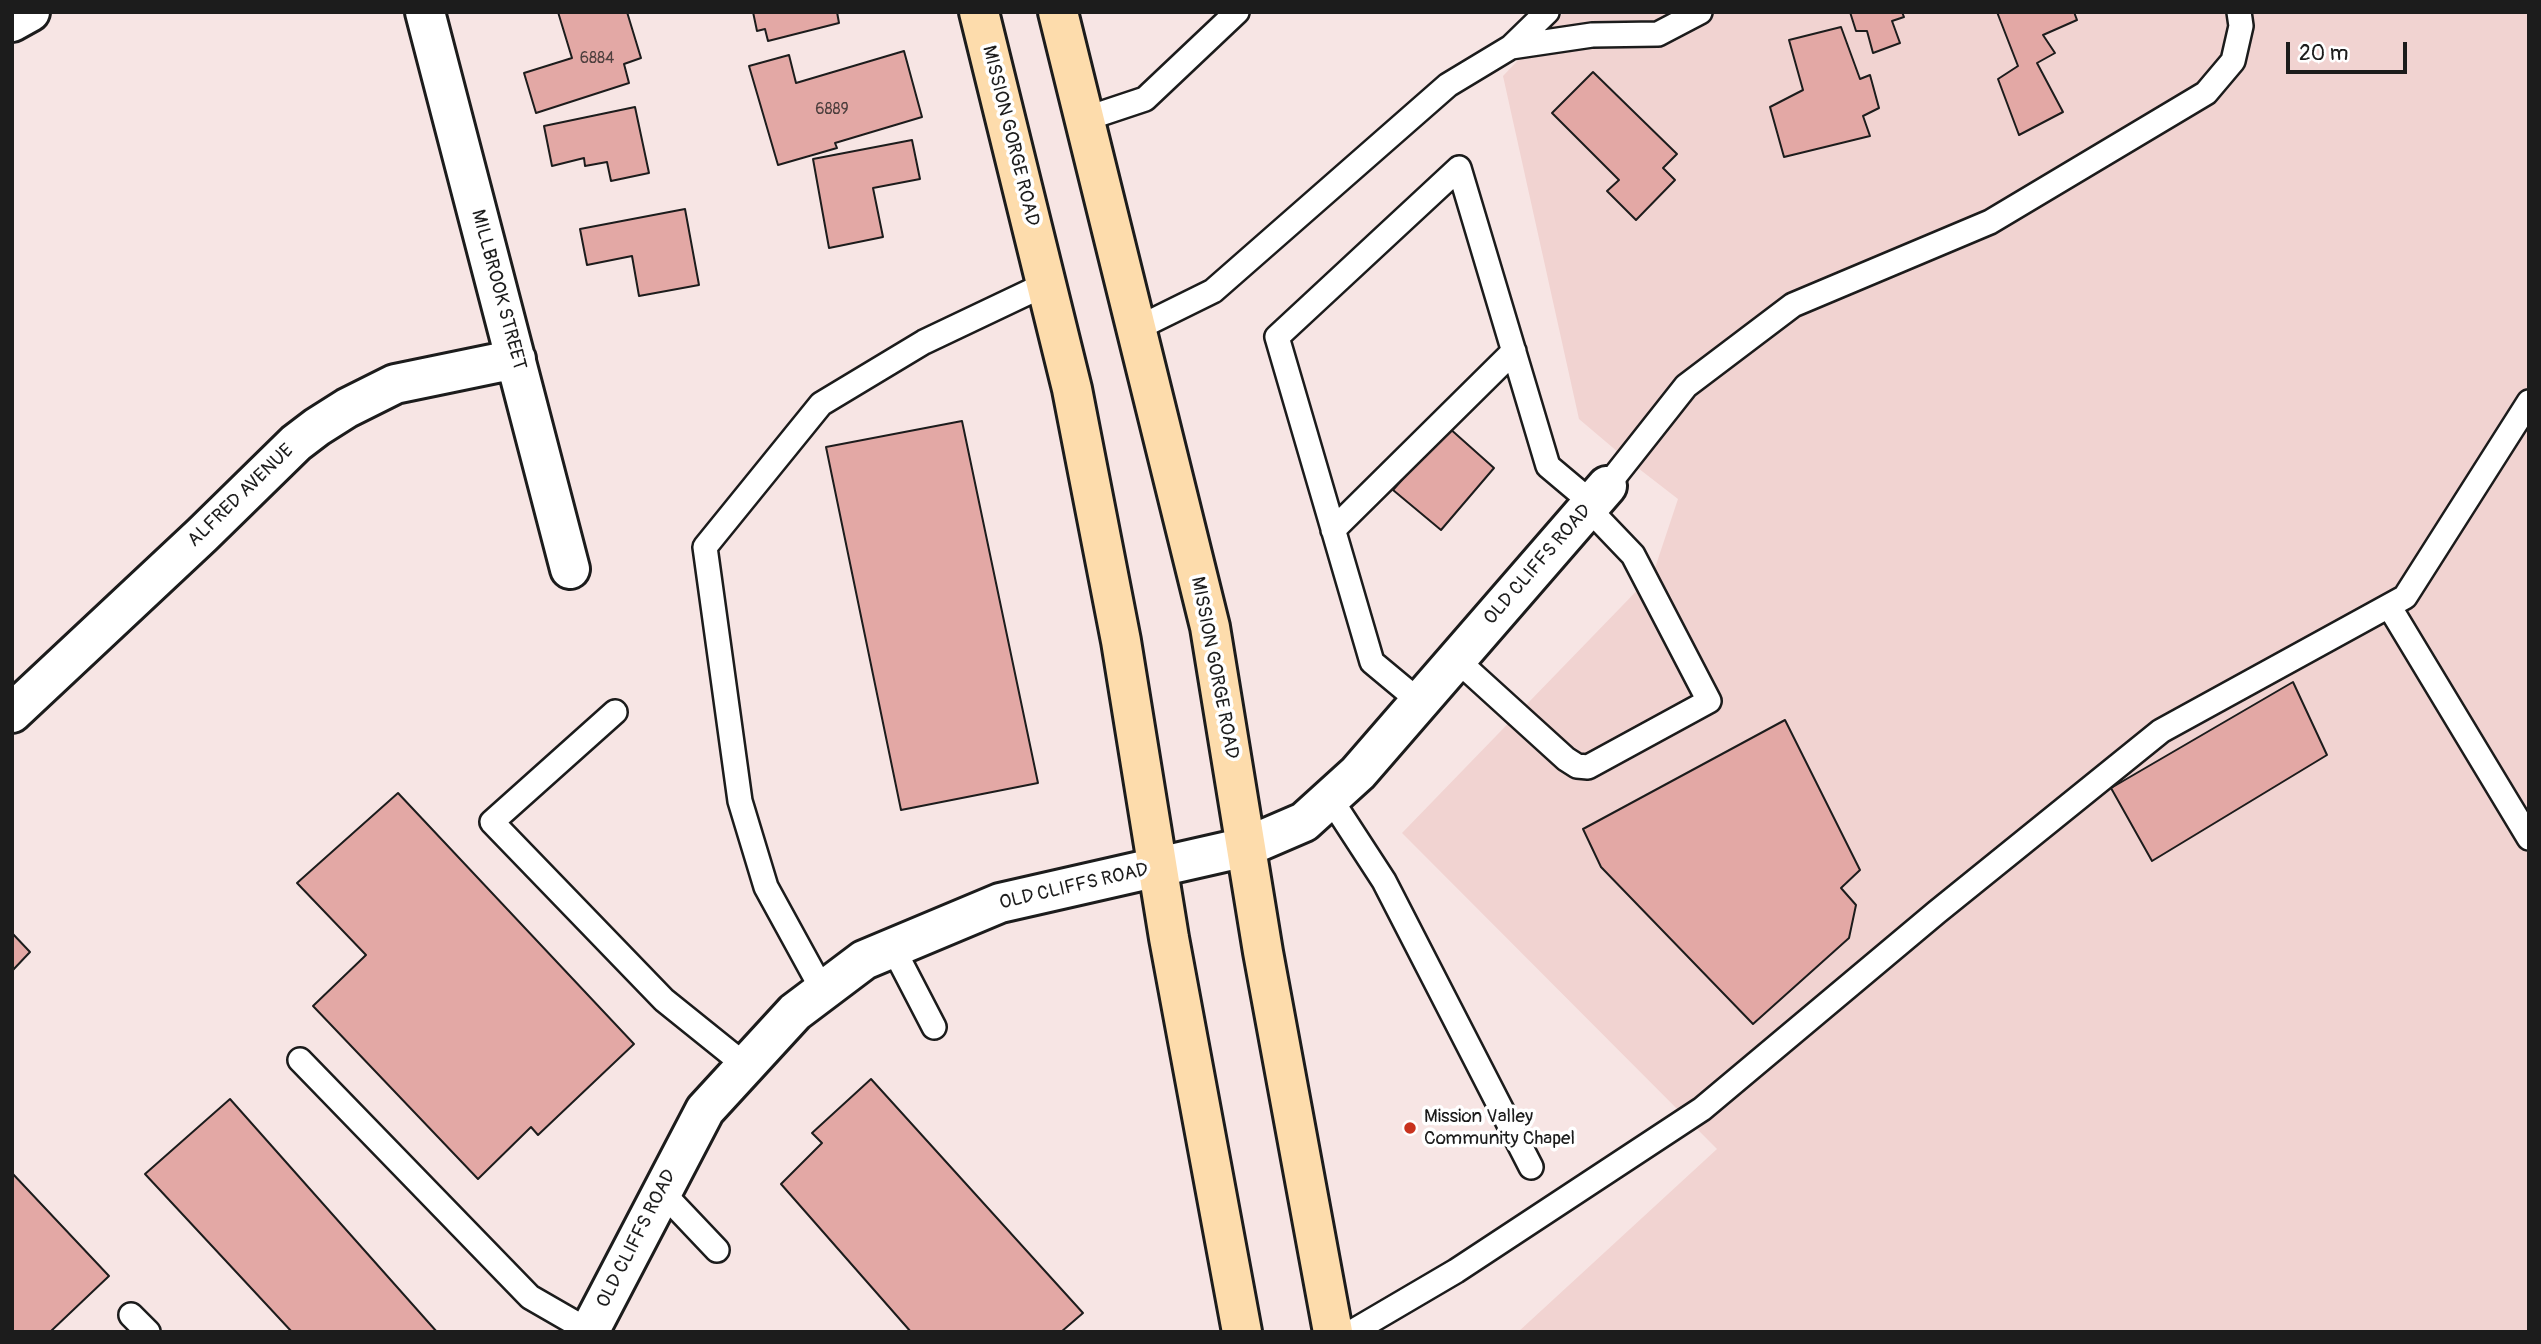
<!DOCTYPE html>
<style>
body{margin:0}
#map{position:relative;width:2541px;height:1344px;overflow:hidden;background:#f7e5e4;font-family:Pangolin,sans-serif}
canvas{display:block}
.frame{position:absolute;inset:0;border:14px solid #1c1c1c;pointer-events:none}
.scale{position:absolute;left:2286px;top:42px;width:121px;height:32px;box-sizing:border-box;border:4px solid #1c1c1c;border-top:0;padding-left:9px;font-size:21px;line-height:24px;white-space:nowrap;color:#1c1c1c;-webkit-text-stroke:5px #fff;paint-order:stroke}
</style>
<div id="map">
<canvas width="2541" height="1344"></canvas>
<div class="frame"></div>
<div class="scale">20 m</div>
</div>
<script>
const context = document.querySelector('canvas').getContext('2d');
context.lineJoin = 'round';
function paint(path, color) {
  context.fillStyle = color;
  context.fill(path, 'evenodd');
}
function strokePath(path, color, width, dash) {
  context.strokeStyle = color;
  context.lineWidth = width;
  context.lineCap = dash ? 'butt' : 'round';
  context.setLineDash(dash || []);
  context.stroke(path);
}
function drawText(font, color, halo, rows, align = 'center') {
  context.font = font + ' Pangolin,sans-serif';
  context.lineWidth = 7;
  context.setLineDash([]);
  context.textBaseline = 'middle';
  context.strokeStyle = halo;
  context.fillStyle = color;
  for (const [text, x, y, turn = 0] of rows) {
    context.save();
    context.translate(x, y);
    context.rotate((+turn || 0) * Math.PI / 180);
    context.textAlign = isNaN(turn) ? turn : align;
    if (halo) context.strokeText(text, 0, 0);
    context.fillText(text, 0, 0);
    context.restore();
  }
}
paint(new Path2D(`
 M1564,12H2529V1332H1518L1717,1149L1402,833L1653,574L1678,499L1625,458L1579,419L1503,76Z`), '#f1d3d1');
const building = new Path2D(`
 M558,12H627L641,58L624,64L629,83L536,113L524,73L572,58Z
 M753,12H837L839,23L768,41L765,29L757,31Z
 M1850,12H1902L1904,17L1892,21L1900,43L1873,53L1867,31H1856Z
 M1997,12H2074L2077,20L2043,35L2055,53L2037,63L2063,112L2019,135L1998,79L2018,66Z
 M1841,27L1860,79L1870,75L1879,108L1863,116L1870,136L1784,157L1770,107L1803,90L1789,40Z
 M904,51L922,117L835,143L837,148L778,165L749,66L789,55L796,83Z
 M1593,72L1677,154L1663,168L1675,180L1636,220L1607,191L1619,180L1552,113Z
 M635,107L649,173L611,181L607,162L585,166L584,158L552,166L544,126Z
 M912,140L920,179L873,188L883,237L829,248L813,159Z
 M685,209L699,285L639,296L632,256L587,265L580,229Z
 M962,421L1038,783L901,810L826,447Z
 M1448,427L1494,468L1441,530L1393,490Z
 M2293,682L2327,755L2152,861L2111,788Z
 M1785,720L1860,870L1841,888L1856,905L1849,938L1753,1024L1601,867L1583,829Z
 M398,793L634,1044L538,1135L531,1127L478,1179L313,1006L366,955L297,883Z
 M12,933L30,952L12,971Z
 M871,1079L1083,1313L1061,1332H911L781,1184L822,1143L812,1133Z
 M230,1099L309,1188L437,1332H292L145,1174Z
 M12,1173L109,1276L50,1332H12Z`);
paint(building, '#e3a8a5');
strokePath(building, '#1c1c1c', 2);
const service = new Path2D(`
 M1511,47L1592,35L1658,34L1700,12
 M1085,119L1145,99L1237,12
 M1136,329L1213,291L1448,85L1511,47L1547,12
 M1607,486L1686,386L1793,305L1990,222L2206,93L2233,61L2241,26L2239,12
 M1333,530L1514,351
 M2389,606L2529,838
 M1457,660L1566,759L1577,766L1588,767L1709,701L1633,555L1588,508
 M1420,702L1372,662L1277,337L1459,168L1548,466L1592,503
 M615,712L492,822L664,1000L746,1066
 M1330,798L1384,881L1531,1167
 M893,948L934,1027
 M823,991L766,887L740,801L705,547L821,404L924,342L1046,284
 M300,1060L530,1297L589,1331
 M662,1192L717,1250
 M131,1315L148,1332
 M1352,1332L1456,1271L1702,1109L1937,912L2161,731L2405,597L2529,402`);
const minor = new Path2D(`
 M425,12L570,569
 M12,22L30,12
 M12,713L202,535L296,443L317,427L347,408L395,384L516,359
 M589,1332L705,1110L795,1012L864,960L1000,903L1246,847L1304,822L1358,773L1607,486`);
const primary = new Path2D(`
 M979,12L1072,389L1121,641L1169,938L1242,1332
 M1058,12L1210,627L1263,952L1333,1332`);
strokePath(service, '#1c1c1c', 28);
strokePath(minor, '#1c1c1c', 44);
strokePath(primary, '#1c1c1c', 44);
strokePath(service, '#fff', 23);
strokePath(minor, '#fff', 38);
strokePath(primary, '#fddcac', 38);
for (const [x, y, r, color] of [
 [1410,1128,7,"#c8321e"]
]) {
  const dot = new Path2D();
  dot.arc(x, y, r, 0, 2 * Math.PI);
  context.fillStyle = color;
  context.fill(dot);
  strokePath(dot, '#fff', 2.5);
}
drawText('16px', '#4e3f3e', null, [
 ["6884",597,59],
 ["6889",832,110]
]);
drawText('19px', '#1c1c1c', '#fff', [
 ["MISSION GORGE ROAD",1010,136,76],
 ["MILLBROOK STREET",498,290,75],
 ["ALFRED AVENUE",241,496,-44],
 ["OLD CLIFFS ROAD",1538,565,-49],
 ["MISSION GORGE ROAD",1214,668,79],
 ["OLD CLIFFS ROAD",1074,887,-13],
 ["OLD CLIFFS ROAD",637,1239,-63]
]);
drawText('19px', '#1c1c1c', '#fff', [
 ["Mission Valley",1424,1117],
 ["Community Chapel",1424,1139]
], 'left');
</script>
